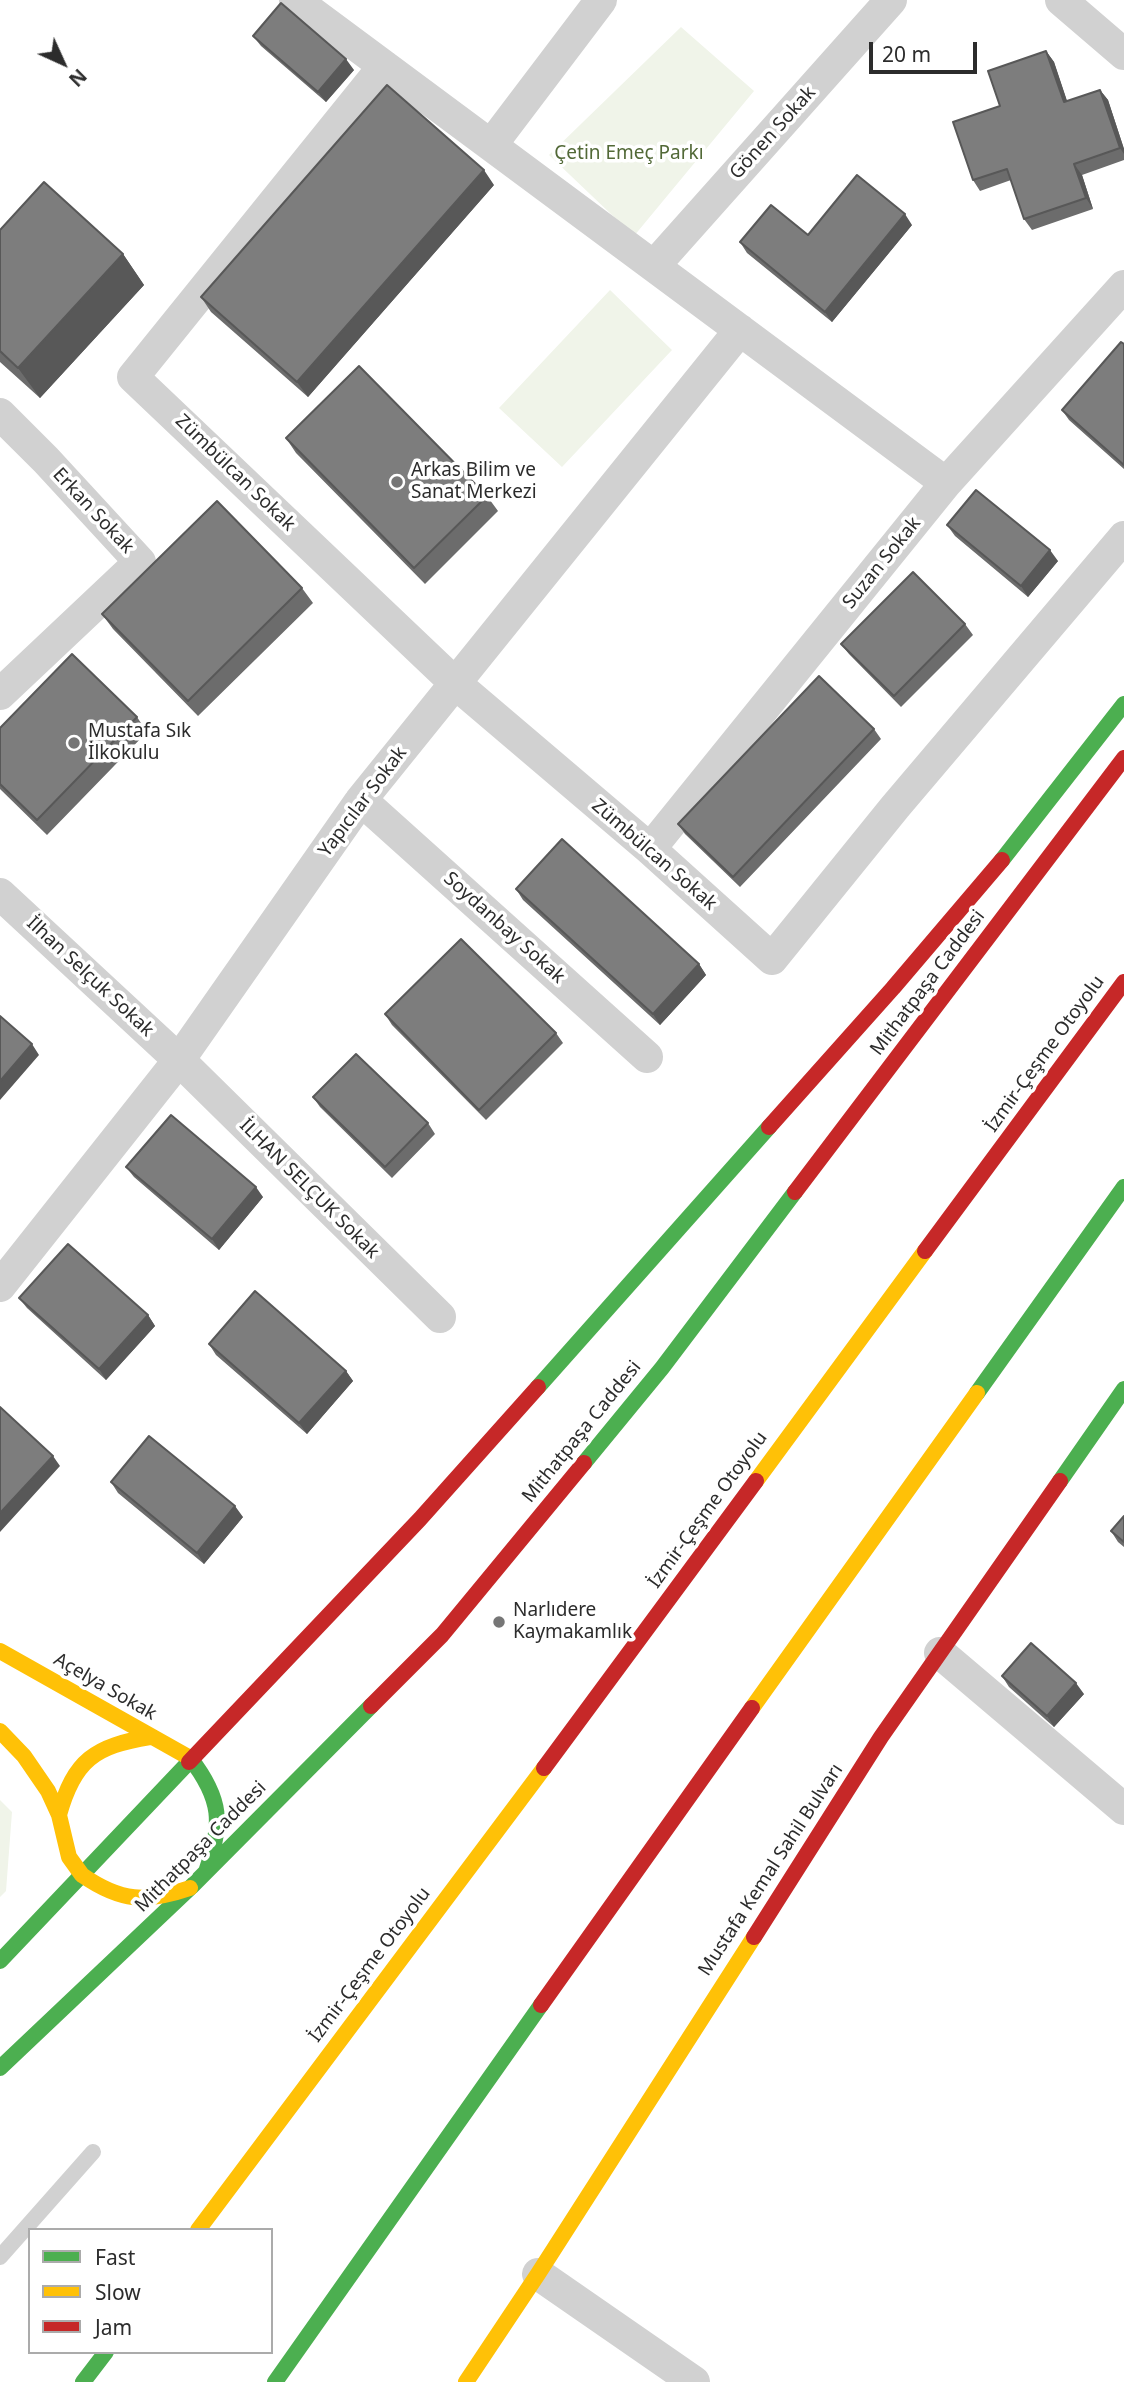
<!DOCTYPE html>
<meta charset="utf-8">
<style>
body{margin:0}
#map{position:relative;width:1124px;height:2382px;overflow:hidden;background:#fff;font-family:"Noto Sans",sans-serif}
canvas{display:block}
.legend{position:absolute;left:28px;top:2228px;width:245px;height:126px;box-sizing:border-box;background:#fff;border:2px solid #ababab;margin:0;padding:9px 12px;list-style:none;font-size:21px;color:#2c2c2c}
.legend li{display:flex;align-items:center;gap:14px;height:35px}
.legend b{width:35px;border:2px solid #ababab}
.north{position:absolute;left:28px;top:28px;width:70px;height:70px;-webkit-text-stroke:5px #fff;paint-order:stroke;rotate:135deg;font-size:19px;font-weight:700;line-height:28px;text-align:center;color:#2c2c2c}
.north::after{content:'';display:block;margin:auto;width:24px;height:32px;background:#2c2c2c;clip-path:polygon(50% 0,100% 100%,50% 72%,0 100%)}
.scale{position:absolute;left:869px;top:42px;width:108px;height:32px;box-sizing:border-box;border:4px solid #2c2c2c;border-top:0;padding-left:9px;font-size:21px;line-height:24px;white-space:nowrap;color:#2c2c2c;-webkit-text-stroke:5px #fff;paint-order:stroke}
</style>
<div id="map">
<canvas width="1124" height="2382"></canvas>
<ul class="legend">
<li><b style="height:9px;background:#4caf50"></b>Fast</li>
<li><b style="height:9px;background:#ffc107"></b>Slow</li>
<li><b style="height:9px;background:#c62828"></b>Jam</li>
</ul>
<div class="north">N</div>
<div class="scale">20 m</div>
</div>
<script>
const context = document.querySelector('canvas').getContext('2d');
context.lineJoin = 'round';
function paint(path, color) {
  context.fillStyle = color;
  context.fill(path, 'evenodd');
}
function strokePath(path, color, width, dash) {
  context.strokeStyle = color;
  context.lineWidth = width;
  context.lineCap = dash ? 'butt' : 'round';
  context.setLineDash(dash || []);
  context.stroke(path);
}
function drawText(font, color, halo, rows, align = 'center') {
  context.font = font + ' "Noto Sans",sans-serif';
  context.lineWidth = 7;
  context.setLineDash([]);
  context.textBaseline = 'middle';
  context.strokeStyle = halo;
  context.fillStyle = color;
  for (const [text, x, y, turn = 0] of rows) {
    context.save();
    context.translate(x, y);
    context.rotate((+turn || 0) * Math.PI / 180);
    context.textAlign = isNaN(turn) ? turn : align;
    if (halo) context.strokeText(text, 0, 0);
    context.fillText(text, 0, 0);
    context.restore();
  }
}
paint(new Path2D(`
 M681,27L754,91L634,236L549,155Z
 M610,290L672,350L562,467L499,408Z
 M0,1800L12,1812L6,1891L0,1897Z`), '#f0f4e9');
strokePath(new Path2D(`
 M0,2257L93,2152`), '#d1d1d1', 16);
strokePath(new Path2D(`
 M295,0L946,483
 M1061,0L1124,54
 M384,66L133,377L456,684L650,849L772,959L895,807L1124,537
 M492,144L601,0
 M654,266L891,0
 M0,414L46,460L140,562L0,694
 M361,800L647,1057
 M650,849L946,483L1124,286
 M0,894L179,1060L440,1317
 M0,1286L179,1060L361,800L740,330
 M940,1653L1124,1809
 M538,2274L694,2382`), '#d1d1d1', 32);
strokePath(new Path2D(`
 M1002,860L1124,704
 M538,1387L769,1127
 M977,1393L1124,1187
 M584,1463L662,1368L795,1192
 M1060,1481L1124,1389
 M190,1758C222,1799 223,1824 206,1872
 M0,1961L189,1762
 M0,2068L191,1887L371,1706
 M83,2382L106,2352
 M275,2382L541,2005`), '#4caf50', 16);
strokePath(new Path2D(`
 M756,1481L925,1251
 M0,1651L190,1758
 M752,1708L977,1393
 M0,1731L24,1756L48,1791L59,1815L69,1857L82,1875
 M59,1815C74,1760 95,1746 150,1737
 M82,1875C121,1902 146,1903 190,1888
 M198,2230L544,1768
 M466,2382L538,2274L754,1937`), '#ffc107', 16);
strokePath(new Path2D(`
 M769,1127L893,988L1002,860
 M795,1192L1124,758
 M925,1251L1124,982
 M371,1706L442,1635L584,1463
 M189,1762L420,1519L538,1387
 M544,1768L756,1481
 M754,1937L881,1737L1060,1481
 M541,2005L752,1708`), '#c62828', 16);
paint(new Path2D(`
 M253,36L354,70L326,102L261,46Z
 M1046,51L1054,62L1067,101L1100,90L1108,100L1124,149V160L1082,175L1093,209L1032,230L1024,219L1011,180L980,191L973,180L1000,106Z
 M494,185L308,397L211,312L201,297Z
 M912,225L832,322L747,253L740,242Z
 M0,230L123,254L144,285L40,398L0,362Z
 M1124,344V469L1069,420L1062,410Z
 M286,438L487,496L498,511L425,584L296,453Z
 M947,525L1058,561L1028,597L955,536Z
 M302,588L313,603L198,716L113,629L102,614Z
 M965,624L973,635L901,707L849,654L841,644Z
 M137,717L147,732L47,835L0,789V728Z
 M874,729L881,739L740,887L685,834L678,824Z
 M516,889L699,964L706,975L660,1025L523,900Z
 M385,1014L556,1033L563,1043L486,1120L392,1025Z
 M313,1097L428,1123L435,1134L392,1178L320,1107Z
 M126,1167L263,1197L219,1250L134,1177Z
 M19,1298L148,1315L155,1326L106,1380L27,1308Z
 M209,1344L346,1371L353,1381L307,1434L216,1355Z
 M111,1482L243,1517L204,1564L118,1493Z
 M1124,1516V1547L1118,1542L1111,1531Z
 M1002,1676L1084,1694L1054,1727L1009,1687Z`), '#6c6c6c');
paint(new Path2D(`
 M1046,51L1054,62L1071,113L1064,102Z
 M346,59L354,70L326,102L318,92Z
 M1100,90L1108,100L1124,149V154L1120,148Z
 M1074,164L1082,175L1093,209L1086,198Z
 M484,170L494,185L308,397L297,382Z
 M905,214L912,225L832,322L825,312Z
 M123,254L144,285L40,398L18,368Z
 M1050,550L1058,561L1028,597L1021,586Z
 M699,964L706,975L660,1025L653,1014Z
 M32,1044L39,1055L0,1100V1081Z
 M256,1187L263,1197L219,1250L212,1239Z
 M148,1315L155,1326L106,1380L99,1369Z
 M346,1371L353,1381L307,1434L299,1423Z
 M53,1456L60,1466L0,1532V1513Z
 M235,1506L243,1517L204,1564L197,1553Z
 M1076,1683L1084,1694L1054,1727L1047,1716Z`), '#585858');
const building = new Path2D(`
 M281,3L346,59L318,92L253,36Z
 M1046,51L1064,102L1100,90L1120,148L1074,164L1086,198L1024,219L1007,169L973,180L953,122L1000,106L988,71Z
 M387,85L484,170L297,382L201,297Z
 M857,175L905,214L825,312L740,242L771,205L808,235Z
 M44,182L123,254L18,368L0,351V230Z
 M1121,342L1124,344V465L1062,410Z
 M359,366L487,496L414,568L286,438Z
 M976,490L1050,550L1021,586L947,525Z
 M217,501L302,588L188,701L102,614Z
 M913,572L965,624L894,696L841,644Z
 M72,654L137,717L37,820L0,784V728Z
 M819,676L874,729L733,877L678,824Z
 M562,839L699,964L653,1014L516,889Z
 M461,939L556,1033L479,1110L385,1014Z
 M0,1016L32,1044L0,1081Z
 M356,1054L428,1123L385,1167L313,1097Z
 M171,1115L256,1187L212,1239L126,1167Z
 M68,1244L148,1315L99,1369L19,1298Z
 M255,1291L346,1371L299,1423L209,1344Z
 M0,1407L53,1456L0,1513Z
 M149,1436L235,1506L197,1553L111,1482Z
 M1124,1516V1542L1111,1531Z
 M1031,1643L1076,1683L1047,1716L1002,1676Z`);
paint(building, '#7d7d7d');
strokePath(building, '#585858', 2);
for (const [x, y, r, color] of [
 [397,482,7,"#767676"],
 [74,743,7,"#767676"],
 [499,1622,7,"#767676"]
]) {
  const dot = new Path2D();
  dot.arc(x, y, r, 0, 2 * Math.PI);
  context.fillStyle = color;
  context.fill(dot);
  strokePath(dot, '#fff', 2.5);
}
drawText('19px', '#2c2c2c', '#fff', [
 ["Gönen Sokak",773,133,-48],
 ["Zümbülcan Sokak",235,473,44],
 ["Erkan Sokak",93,511,47],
 ["Suzan Sokak",882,563,-51],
 ["Yapıcılar Sokak",363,802,-53],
 ["Zümbülcan Sokak",654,855,41],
 ["Soydanbay Sokak",504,928,42],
 ["İlhan Selçuk Sokak",90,977,43],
 ["Mithatpaşa Caddesi",928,983,-53],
 ["İzmir-Çeşme Otoyolu",1045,1054,-54],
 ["İLHAN SELÇUK Sokak",309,1189,45],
 ["Mithatpaşa Caddesi",582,1432,-51],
 ["İzmir-Çeşme Otoyolu",708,1510,-54],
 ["Açelya Sokak",105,1687,30],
 ["Mithatpaşa Caddesi",201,1847,-45],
 ["Mustafa Kemal Sahil Bulvarı",771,1870,-57],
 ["İzmir-Çeşme Otoyolu",370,1965,-53]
]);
drawText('19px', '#526937', '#fff', [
 ["Çetin Emeç Parkı",629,154]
]);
drawText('19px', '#2c2c2c', '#fff', [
 ["Arkas Bilim ve",411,471],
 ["Sanat Merkezi",411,493],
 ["Mustafa Sık",88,732],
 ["İlkokulu",88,754],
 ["Narlıdere",513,1611],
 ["Kaymakamlık",513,1633]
], 'left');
</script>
